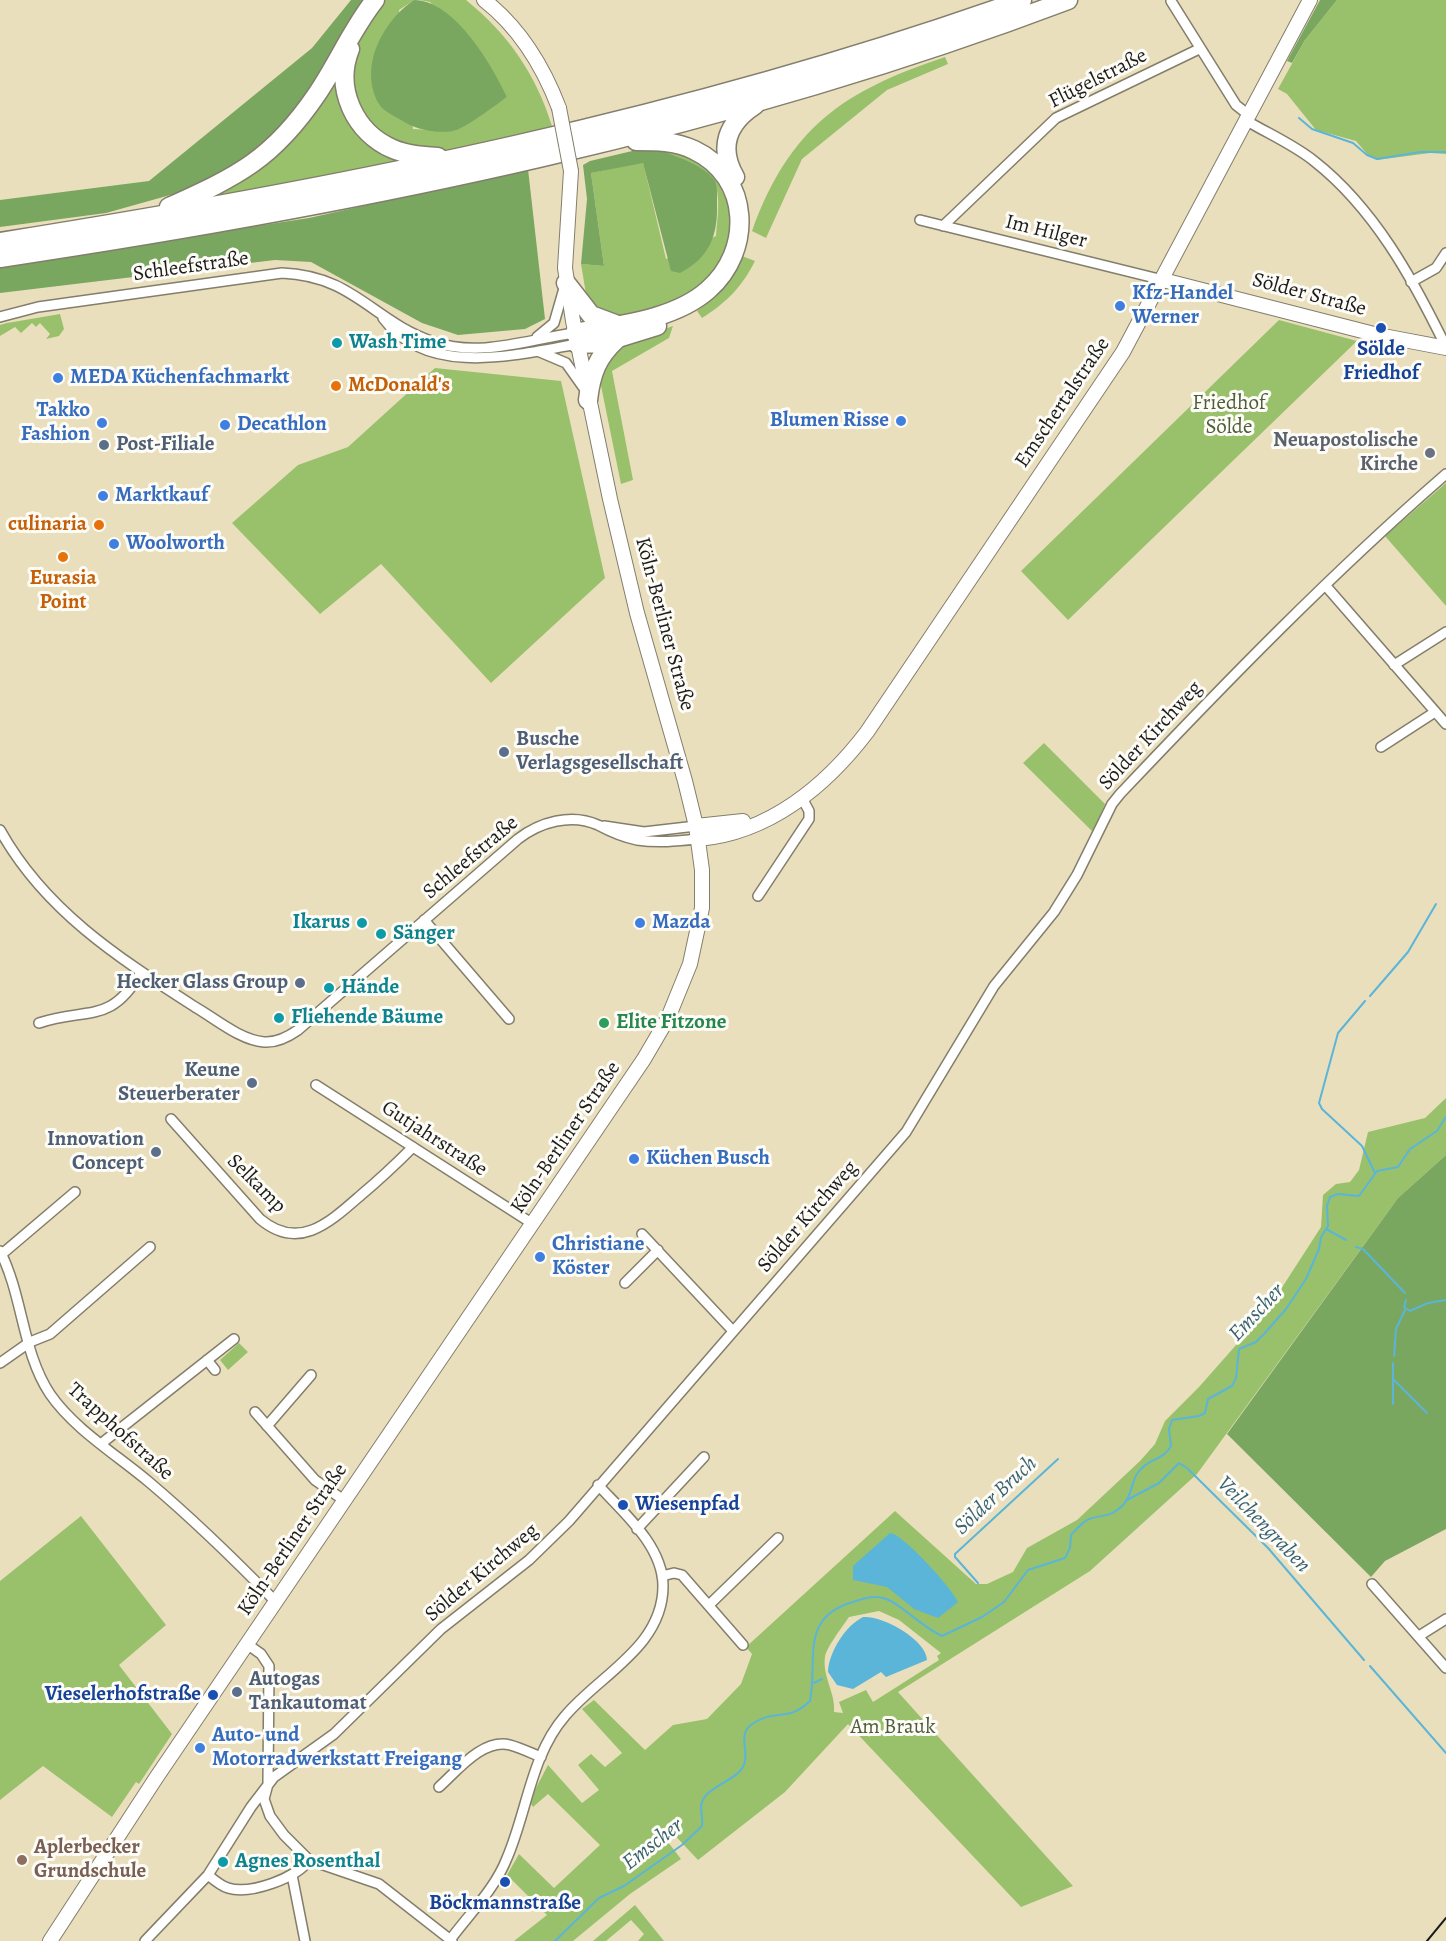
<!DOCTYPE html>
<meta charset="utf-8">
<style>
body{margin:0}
canvas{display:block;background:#eadfbc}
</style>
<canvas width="1446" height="1941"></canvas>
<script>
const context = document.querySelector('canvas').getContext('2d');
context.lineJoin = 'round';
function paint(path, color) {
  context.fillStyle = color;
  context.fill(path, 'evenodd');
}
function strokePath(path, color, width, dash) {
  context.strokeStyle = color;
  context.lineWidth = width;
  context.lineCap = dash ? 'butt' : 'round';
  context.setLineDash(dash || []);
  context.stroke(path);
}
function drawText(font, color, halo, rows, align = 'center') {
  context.font = font + ' Alegreya,serif';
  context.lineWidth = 6;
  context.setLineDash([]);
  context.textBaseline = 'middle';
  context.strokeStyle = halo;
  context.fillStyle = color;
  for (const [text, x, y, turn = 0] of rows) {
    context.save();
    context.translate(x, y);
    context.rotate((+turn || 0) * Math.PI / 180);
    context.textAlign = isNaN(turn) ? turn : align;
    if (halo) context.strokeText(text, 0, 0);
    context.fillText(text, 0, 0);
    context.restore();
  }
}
paint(new Path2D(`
 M385,0H414L399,10L413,129L454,131L507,97L430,2L420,0H466C508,34 536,74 552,126L458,149L432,153L382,139L349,93C354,47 356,36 385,0Z
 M1337,0H1446V154L1430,153L1377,160L1368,155L1356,141L1316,130L1287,94L1278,89L1305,40Z
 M945,57L948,64L887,90L802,159L766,238L752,231C790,127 843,91 945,57Z
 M341,60L349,113L415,159L199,201L241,178Z
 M649,147L702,158L730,190L737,232L717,276L679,302L615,317L596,307L586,294L581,264L604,266L591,173L643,162L666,259L716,236C717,220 721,198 715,183C708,165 666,152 649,147Z
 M742,256L755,261C742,287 726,303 702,318L697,311C719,295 731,280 742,256Z
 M60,314L64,329L59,336L46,339L50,334L40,323L36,327L32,323L21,333L15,327L0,336V325L7,323Z
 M1279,320L1357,341L1068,620L1021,571Z
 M673,326L669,338L612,371L633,480L621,484L599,376L619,345Z
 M435,368L561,381L605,578L491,683L381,564L320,614L232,523L298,465L348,447Z
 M1446,483V606L1385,536Z
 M1044,743L1105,804L1093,832L1023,763Z
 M1446,1098V1155L1398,1198L1197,1474L1090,1571L898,1692L1073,1886L1021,1907L848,1724L785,1792L698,1860L666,1826L661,1833L681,1859L630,1894L573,1941H514L547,1915L507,1875L519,1854L554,1888L600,1845L548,1794L533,1807L529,1801L548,1765L582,1803L599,1790L578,1765L591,1754L605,1767L622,1753L582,1709L594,1700L645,1750L673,1725L707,1719L741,1684L752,1654L746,1647L895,1511L976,1584H987L1013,1572L1027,1548L1077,1520L1140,1461L1155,1444L1165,1421L1199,1387L1259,1319L1281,1289L1321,1227L1323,1195L1336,1184L1350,1182L1359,1170L1368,1132L1425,1118ZM879,1611L899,1620L941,1653L937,1656L939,1660L873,1702L866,1690L839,1702L843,1713L834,1712C836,1694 822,1676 825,1657C826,1648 843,1626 849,1617Z
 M239,1343L248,1352L228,1370L220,1360Z
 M81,1516L166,1625L119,1665L172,1734L139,1784L136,1782L112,1817L43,1766L0,1800V1581Z
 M635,1905L664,1941H638L644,1934L631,1920L606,1941H593Z`), '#99c16c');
paint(new Path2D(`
 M351,0H368L281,130L234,169L181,192L106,213L0,227V200L149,181L312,48Z
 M414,0C454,0 492,65 507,97C497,104 463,130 453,131C436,134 414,129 401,120C394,116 382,110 379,104C358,67 383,21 414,0Z
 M1320,0H1337L1305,40L1292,63L1287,61Z
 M649,147C666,152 705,164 715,181C718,188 717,197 717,204C718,236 709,258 680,273L671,271L643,163L591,173L604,266L581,264L587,199L583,165L590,161Z
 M528,169L545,319L525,329L458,335L422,323L311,262L275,260L0,293V265L309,218Z
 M1446,1155V1529L1385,1561L1371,1577L1227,1434L1398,1198Z`), '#7aa760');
paint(new Path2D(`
 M890,1533C903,1534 952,1588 958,1602L938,1618L914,1609L887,1587L853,1580V1566Z
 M863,1617C882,1615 927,1640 927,1660L886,1677L881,1672L853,1689L837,1685L828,1672C829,1652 845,1626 863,1617Z`), '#5ab5d8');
strokePath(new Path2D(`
 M1299,118L1312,129L1353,143L1367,155L1377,159L1420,152H1446
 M1370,996L1408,952L1436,904
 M1365,1001L1338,1033L1319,1103L1322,1109L1362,1146L1375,1173
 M1326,1229L1346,1240
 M1356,1247L1363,1249L1405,1293
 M1406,1300L1404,1307L1410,1311L1428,1303L1446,1300
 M1394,1356L1396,1329L1405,1310
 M1394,1380L1427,1413
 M1393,1404V1363
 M1127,1500L1159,1483L1179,1463L1187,1468L1268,1548L1364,1660
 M978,1583L955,1557V1554L1058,1459
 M1370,1666L1446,1753
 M814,1683L822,1679
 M555,1941L599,1898L624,1886L682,1845L702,1826C703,1819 701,1813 701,1807C702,1787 735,1782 743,1767C751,1752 736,1735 752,1724C776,1708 787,1723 810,1701C818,1661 799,1617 853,1602C865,1598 877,1594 889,1600C908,1610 922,1627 942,1636L982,1617L1004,1602L1028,1570L1065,1558L1070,1548L1071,1535C1076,1530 1082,1522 1089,1519C1104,1514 1110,1518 1123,1505C1134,1494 1130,1478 1142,1468C1152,1458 1164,1459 1171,1446L1169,1429L1172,1420L1199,1416L1205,1413L1208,1399L1232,1386L1236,1378L1239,1349L1256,1342L1264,1334L1286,1309L1306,1279L1319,1249L1321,1237L1328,1226L1327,1206L1330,1197L1338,1194L1359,1196L1377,1171L1398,1167L1410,1149L1437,1131L1446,1117`), '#5ab5d8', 2);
const street = new Path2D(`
 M1171,1L1236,105L1250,116
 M1247,121C1269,134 1294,145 1314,161C1374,208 1413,279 1446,347
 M920,220L1163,280
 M943,226L1056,118L1199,49
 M1411,282L1436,268L1446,253
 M0,317L38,307L282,273C355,276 373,322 434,342C481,358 528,339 575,333
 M383,318C427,378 516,355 577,344
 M537,337L554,323L565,285
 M540,352L566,363L583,387
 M1325,585L1446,724
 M1394,665L1446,632
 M1381,747L1435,712
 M604,826L644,832L696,826
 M0,830C45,911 119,958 195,1007C216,1019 240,1040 264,1042C277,1043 288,1037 298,1030L518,839C540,822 571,813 598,825C611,832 623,837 637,840C658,843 678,841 699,839
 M758,896L809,819V811L802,798
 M424,920L509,1019
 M39,1023C87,1007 111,1025 141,972
 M316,1085L533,1224
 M171,1119L260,1219C299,1252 330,1222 361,1195C379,1180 396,1164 413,1147
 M642,1234L733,1331
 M0,1251C23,1296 22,1352 50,1394C74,1429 117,1455 149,1482C194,1520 235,1560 276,1602
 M2,1254L75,1192
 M625,1283L658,1250
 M207,1360L215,1370
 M0,1363L30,1342L50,1334L150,1247
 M255,1412L315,1480L345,1501
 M267,1426L311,1375
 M102,1443L234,1339
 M637,1529L704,1457
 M662,1576L674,1573L682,1575L743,1645
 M1372,1584L1446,1668
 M709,1605L778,1538
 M1419,1636L1446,1619
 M247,1644L261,1654L269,1666L268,1784L264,1799L270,1816L284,1835L309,1860L379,1884L452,1941
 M439,1787C457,1771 483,1738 510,1745C521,1748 531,1753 541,1757
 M208,1875C214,1880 221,1886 228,1888C250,1895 297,1878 309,1860
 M292,1875L305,1941
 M450,1940C470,1913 495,1889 507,1858C527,1812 531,1755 565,1716C599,1675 663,1647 663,1586C663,1546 623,1512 598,1485
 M145,1941L208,1875L251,1807L274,1777L334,1734L441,1629L529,1560L569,1521L906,1132L994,986L1054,912L1077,875L1112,804L1120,794C1225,683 1331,574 1446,474`);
const secondary = new Path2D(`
 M484,0C520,28 543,66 559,108
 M1163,280L1378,335L1446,348
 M696,826L743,821
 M699,839C769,833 826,786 867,732L1123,352L1310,0
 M50,1941L156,1778L644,1059L668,1018L690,964L702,908V870L696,826L685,781L637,613L610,499L573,321L565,268L571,171`);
const highway = new Path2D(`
 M350,49C334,89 355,133 393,149C407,155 423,156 438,157
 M735,177C718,148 727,123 755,105
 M169,207C238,176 273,159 317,94C338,63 352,29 375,0
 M0,242C347,187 691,118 1022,0
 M0,258C362,204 725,130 1068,0
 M566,283L591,315L615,324
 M575,333C618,325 674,320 708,290C753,251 751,177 694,150C675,141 656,141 636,141
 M577,344L602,343L657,326
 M588,400C591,374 597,357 617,339`);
strokePath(street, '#837e6c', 12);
strokePath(secondary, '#837e6c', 16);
strokePath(highway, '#837e6c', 21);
strokePath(street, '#fff', 9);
strokePath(secondary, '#fff', 14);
strokePath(highway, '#fff', 18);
strokePath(new Path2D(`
 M1427,1941L1446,1918`), '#1c1c1c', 2);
const secondaryBridge = new Path2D(`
 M559,108L571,171`);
strokePath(secondaryBridge, '#837e6c', 16, []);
strokePath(secondaryBridge, '#fff', 14);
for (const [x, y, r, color] of [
 [1120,306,6,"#3f7fe0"],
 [1381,328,6,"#1a4fb4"],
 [337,343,6,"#0f9aa8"],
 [58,378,6,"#3f7fe0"],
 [336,386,6,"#e8710a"],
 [901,421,6,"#3f7fe0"],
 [102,423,6,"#3f7fe0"],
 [225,425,6,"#3f7fe0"],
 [104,445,6,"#5c6f8a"],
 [1430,453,6,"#6b7280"],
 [103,496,6,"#3f7fe0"],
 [99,525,6,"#e8710a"],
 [114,544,6,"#3f7fe0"],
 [63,557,6,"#e8710a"],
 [504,752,6,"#5c6f8a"],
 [362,923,6,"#0f9aa8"],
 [640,923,6,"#3f7fe0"],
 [381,934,6,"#0f9aa8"],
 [300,983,6,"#5c6f8a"],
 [329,988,6,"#0f9aa8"],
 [279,1018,6,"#0f9aa8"],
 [604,1023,6,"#2e9e5b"],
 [252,1083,6,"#5c6f8a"],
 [156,1152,6,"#5c6f8a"],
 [634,1159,6,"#3f7fe0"],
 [540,1257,6,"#3f7fe0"],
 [623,1505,6,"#1a4fb4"],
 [237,1692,6,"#5c6f8a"],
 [213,1695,6,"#1a4fb4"],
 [200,1748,6,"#3f7fe0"],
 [22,1860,6,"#8d6e63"],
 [223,1862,6,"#0f9aa8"],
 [505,1882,6,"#1a4fb4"]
]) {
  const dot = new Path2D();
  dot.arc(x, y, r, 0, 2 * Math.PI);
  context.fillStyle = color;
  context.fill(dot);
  strokePath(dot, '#fdfcf7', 2);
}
drawText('21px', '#1c1c1c', '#fdfcf7', [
 ["Flügelstraße",1098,79,-27],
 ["Im Hilger",1046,232,14],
 ["Schleefstraße",191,267,-8],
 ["Sölder Straße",1309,295,15],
 ["Emschertalstraße",1063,403,-56],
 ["Köln-Berliner Straße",664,624,75],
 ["Sölder Kirchweg",1151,736,-47],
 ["Schleefstraße",471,858,-40],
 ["Köln-Berliner Straße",566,1138,-56],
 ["Gutjahrstraße",434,1139,33],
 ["Selkamp",256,1184,45],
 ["Sölder Kirchweg",808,1217,-49],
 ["Trapphofstraße",120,1432,42],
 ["Köln-Berliner Straße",293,1540,-56],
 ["Sölder Kirchweg",482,1573,-40]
]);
drawText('bold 21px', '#366cbe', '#fdfcf7', [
 ["Kfz-Handel",1132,294],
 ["Werner",1132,318],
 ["MEDA Küchenfachmarkt",70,378],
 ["Takko",90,411,"right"],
 ["Fashion",90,435,"right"],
 ["Blumen Risse",889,421,"right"],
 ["Decathlon",237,425],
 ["Marktkauf",115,496],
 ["Woolworth",126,544],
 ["Mazda",652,923],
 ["Küchen Busch",646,1159],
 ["Christiane",552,1245],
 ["Köster",552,1269],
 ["Auto- und",212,1736],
 ["Motorradwerkstatt Freigang",212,1760]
], 'left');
drawText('bold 21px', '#0d838f', '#fdfcf7', [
 ["Wash Time",349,343],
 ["Ikarus",350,923,"right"],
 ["Sänger",393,934],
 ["Hände",341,988],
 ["Fliehende Bäume",291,1018],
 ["Agnes Rosenthal",235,1862]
], 'left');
drawText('bold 21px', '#164399', '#fdfcf7', [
 ["Sölde",1381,350],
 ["Friedhof",1381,374],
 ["Wiesenpfad",635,1505,"left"],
 ["Vieselerhofstraße",201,1695,"right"],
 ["Böckmannstraße",505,1904]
]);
drawText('bold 21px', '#c56008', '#fdfcf7', [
 ["McDonald's",348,386],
 ["culinaria",87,525,"right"],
 ["Eurasia",63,579,"center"],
 ["Point",63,603,"center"]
], 'left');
drawText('21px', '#4e5e3c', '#fdfcf7', [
 ["Friedhof",1229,404],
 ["Sölde",1229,428],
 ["Am Brauk",893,1728]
]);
drawText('bold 21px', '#5b616d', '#fdfcf7', [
 ["Neuapostolische",1418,441],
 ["Kirche",1418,465]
], 'right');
drawText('bold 21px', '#4e5e75', '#fdfcf7', [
 ["Post-Filiale",116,445],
 ["Busche",516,740],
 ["Verlagsgesellschaft",516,764],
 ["Hecker Glass Group",288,983,"right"],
 ["Keune",240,1071,"right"],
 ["Steuerberater",240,1095,"right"],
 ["Innovation",144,1140,"right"],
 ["Concept",144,1164,"right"],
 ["Autogas",249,1680],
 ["Tankautomat",249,1704]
], 'left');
drawText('bold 21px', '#27864d', '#fdfcf7', [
 ["Elite Fitzone",616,1023]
], 'left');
drawText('bold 21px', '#785e54', '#fdfcf7', [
 ["Aplerbecker",34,1848],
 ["Grundschule",34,1872]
], 'left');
drawText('italic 22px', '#386171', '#fdfcf7', [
 ["Emscher",1257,1313,-47],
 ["Sölder Bruch",996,1496,-43],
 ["Veilchengraben",1263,1525,46],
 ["Emscher",653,1845,-38]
]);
</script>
